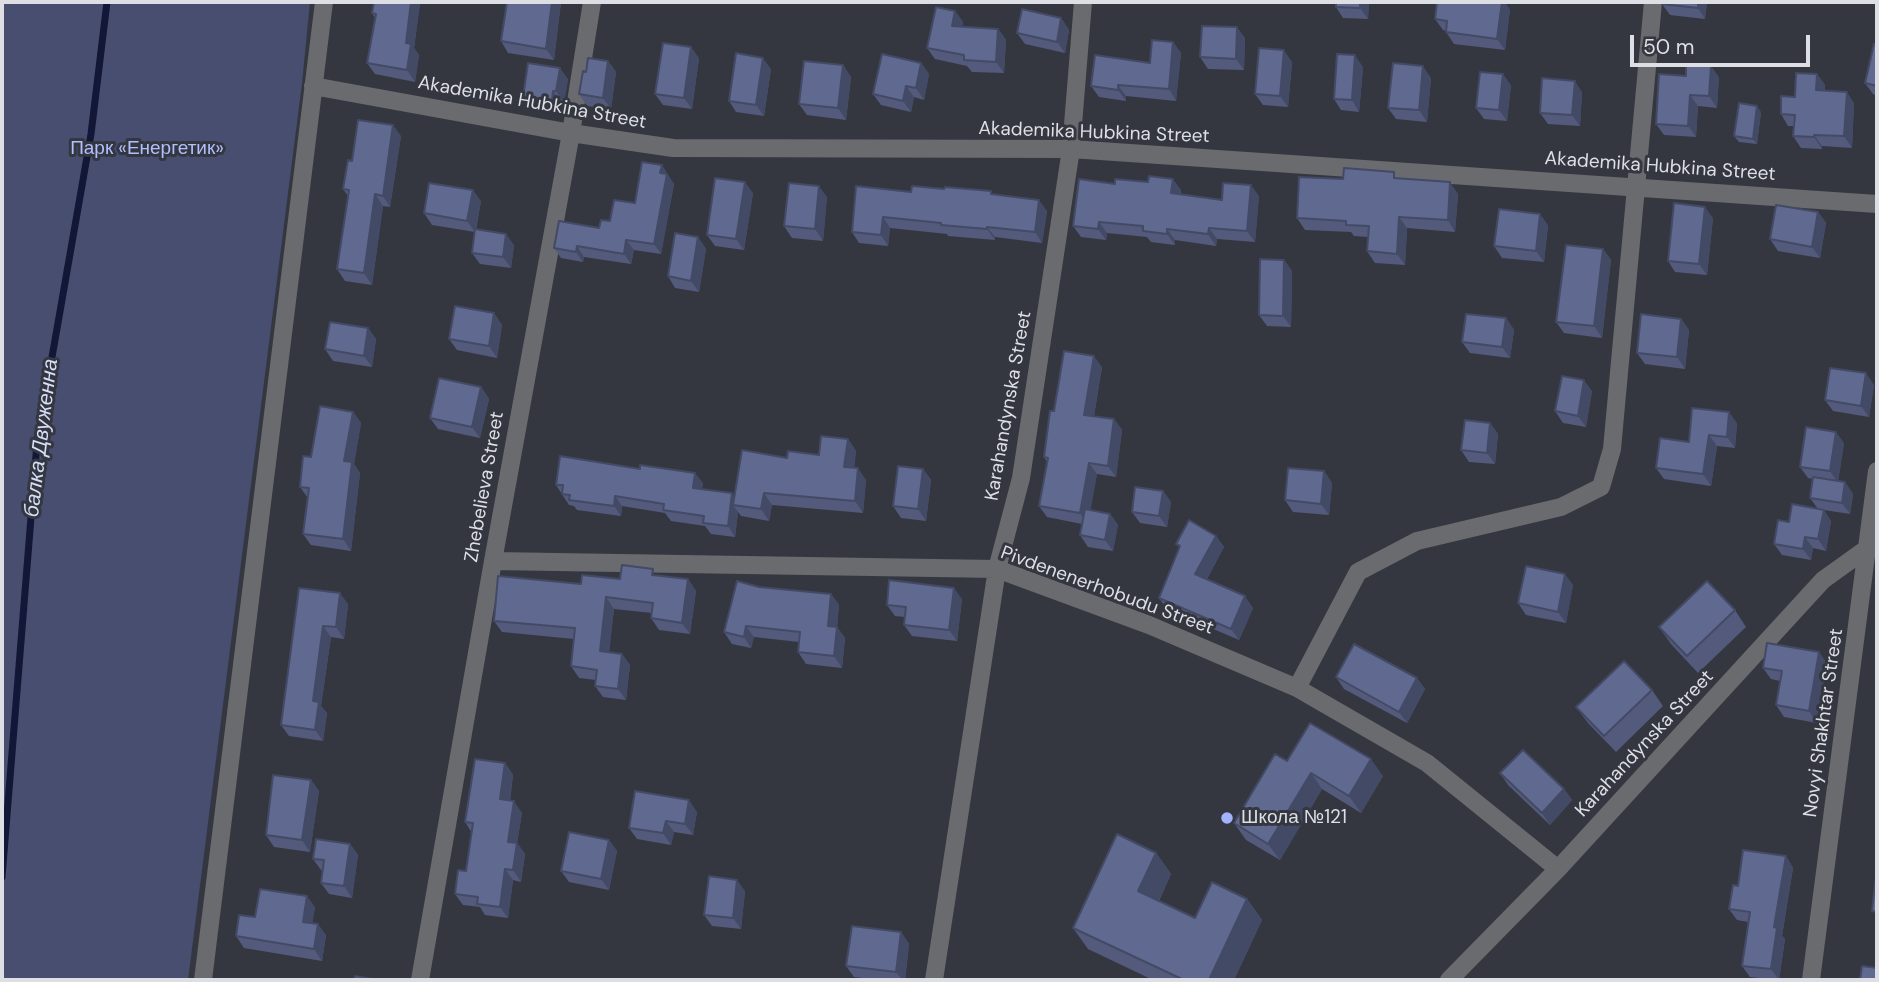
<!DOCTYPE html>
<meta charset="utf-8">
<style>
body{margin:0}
#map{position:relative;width:1879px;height:982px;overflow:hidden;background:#353740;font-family:"DM Sans",sans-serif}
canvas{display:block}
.frame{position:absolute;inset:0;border:4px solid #dddfe5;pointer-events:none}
.scale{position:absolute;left:1630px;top:35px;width:180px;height:32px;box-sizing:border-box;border:4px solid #dddfe5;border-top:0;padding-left:9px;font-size:21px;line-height:24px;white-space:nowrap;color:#dddfe5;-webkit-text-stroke:5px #353740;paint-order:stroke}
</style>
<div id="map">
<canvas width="1879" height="982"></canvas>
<div class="frame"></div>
<div class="scale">50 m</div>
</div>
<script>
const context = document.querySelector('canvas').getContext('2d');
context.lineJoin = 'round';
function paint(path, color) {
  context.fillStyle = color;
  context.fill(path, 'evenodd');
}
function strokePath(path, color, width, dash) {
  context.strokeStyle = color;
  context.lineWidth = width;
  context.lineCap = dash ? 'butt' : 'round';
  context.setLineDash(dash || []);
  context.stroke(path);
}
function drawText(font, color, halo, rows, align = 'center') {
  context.font = font + ' "DM Sans",sans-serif';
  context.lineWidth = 6;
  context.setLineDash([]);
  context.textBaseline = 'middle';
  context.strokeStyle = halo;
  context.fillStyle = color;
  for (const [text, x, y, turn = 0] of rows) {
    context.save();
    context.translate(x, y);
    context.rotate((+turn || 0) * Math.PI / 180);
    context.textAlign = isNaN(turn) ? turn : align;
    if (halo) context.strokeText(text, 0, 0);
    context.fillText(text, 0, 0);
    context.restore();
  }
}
paint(new Path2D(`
 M2,2H310L302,83L188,980H2Z`), '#474e6f');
strokePath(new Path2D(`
 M2,877L37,443L91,134L107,2`), '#121737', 7);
strokePath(new Path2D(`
 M313,86L571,133L673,148L1071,149L1877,204
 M493,561L997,569L1149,625L1297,688L1427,763L1558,869
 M1297,688L1358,572L1417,541L1561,507L1601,487L1612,449L1653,2
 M203,980L324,2
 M420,980L493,561L571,133L592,2
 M934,980L997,569L1021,478L1071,149L1083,2
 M1449,980L1558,869L1823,580L1869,547L1877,548
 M1811,980L1877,471`), '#6a6b6f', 18);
paint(new Path2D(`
 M374,2H420V3L414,48L419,55L415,82L375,74L367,63L375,18L372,13Z
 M507,2H561L554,60L508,53L501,41Z
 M1369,2L1368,19L1343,18L1336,7Z
 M1707,2L1705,19L1670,15L1662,4Z
 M1510,9L1505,50L1454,44L1446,32V31L1443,30L1435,19Z
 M955,11L963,22L962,27L998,29L1006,40L1004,73L972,72L967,66L935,59L927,48Z
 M1061,18L1069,30L1065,53L1025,44L1017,33Z
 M1245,38L1244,70L1208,69L1200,57Z
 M1173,42L1181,53L1176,101L1126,96V101L1099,97L1091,86L1150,63Z
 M1877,45V96L1873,94L1865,83Z
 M699,58L692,109L663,105L655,94Z
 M608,61L616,72L611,109L587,106L579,94L586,72Z
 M1292,62L1288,107L1263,105L1255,94Z
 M921,63L929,74L924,100L914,97L911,112L881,105L873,94Z
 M843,65L851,77L846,120L807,115L799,104Z
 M1363,67L1359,112L1341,110L1334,99Z
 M771,69L764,116L736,112L729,101Z
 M1659,74L1719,77L1717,108L1698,106L1696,137L1664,135L1656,124Z
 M1817,74L1825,85V90L1854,103L1852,148L1822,146V149L1801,148L1793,136L1794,126H1788L1781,114L1795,97Z
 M1431,78L1427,122L1396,119L1388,108Z
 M568,79L564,103L561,102L560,113L531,108L523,97Z
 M1511,85L1507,121L1484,119L1476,108Z
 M1582,92L1580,126L1548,124L1540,113Z
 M1761,112L1757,144L1739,142L1734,136Z
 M401,136L390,207L383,206L372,285L345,281L337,269L348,196L343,189L352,161Z
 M669,176V177L674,184L661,254L634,250L631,264L584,257L583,262L561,258L554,248L599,228L610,221Z
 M1343,179H1399L1458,194L1455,232L1407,228L1405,265L1375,263L1367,251L1368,237L1354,236L1351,232L1305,230L1297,218Z
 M1115,184L1181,190V194L1222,200L1259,196L1255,242L1217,239L1216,246L1175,240V245L1151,242L1147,237L1107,233L1106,240L1081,237L1073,226Z
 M911,192L993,195L1047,211L1042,243L995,237V240L948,236L947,234L890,228L888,246L859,243L852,232Z
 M753,193L744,250L715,246L707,235Z
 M827,197L823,241L792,238L784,226Z
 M481,201L476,230L514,245L511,268L480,264L472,253L475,232L432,225L424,213Z
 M1818,212L1826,223L1820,258L1778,251L1770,239Z
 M1713,218L1707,275L1675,272L1668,261Z
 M1548,225L1544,262L1502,258L1494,246Z
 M698,237L706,249L699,292L675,288L668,276Z
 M1603,249L1611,260L1602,338L1564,333L1556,322Z
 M1284,260L1292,271L1291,327L1267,326L1259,315Z
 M494,313L502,325L497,358L457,350L449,339Z
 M1506,318L1514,330L1510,358L1470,353L1462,342Z
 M1681,319L1689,330L1685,369L1645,364L1637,353Z
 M368,328L376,339L372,367L333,361L325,349Z
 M1102,367L1094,416L1114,419L1122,430L1116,477L1097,474L1090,510L1110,514L1118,525L1113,551L1088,547L1080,535L1082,524L1047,517L1039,506L1047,462L1044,457L1054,411Z
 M1874,385L1869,417L1833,411L1825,400Z
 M481,387L489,399L480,438L438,429L430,418Z
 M1592,391L1586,427L1563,423L1555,411Z
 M353,412L361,423L354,464L360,473L351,551L311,545L303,534L308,498L300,487L311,457Z
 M1490,423L1498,434L1495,464L1469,462L1461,450Z
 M1737,423L1735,448L1717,446L1711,486L1664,479L1656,468L1689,442Z
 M848,439L856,451L854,468L866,480L863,513L772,505L769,521L741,516L738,512L735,537L711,534L705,526L671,521L665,513L622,506L621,516L577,510L574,506L569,505L556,485L703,483L702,489L732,493L734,497L787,458L819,455Z
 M1844,443L1838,481L1845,482L1853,494L1850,514L1824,510L1831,521L1826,551L1813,548L1811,560L1782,555L1774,544L1789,522L1818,509L1810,498L1813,479L1808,478L1800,467Z
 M923,469L931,480L926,521L901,518L893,506Z
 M1324,471L1332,483L1329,515L1293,512L1285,500Z
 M1163,491L1171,502L1167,527L1140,523L1132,512Z
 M1216,536L1224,547L1207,579L1253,608L1239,640L1167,609L1159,598L1180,548L1176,544Z
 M657,575L688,579L696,591L690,634L659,630L651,618L652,613L614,609L609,652L622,654L630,665L626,700L603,697L595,686L596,680L579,678L571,666L574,639L502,632L494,621L581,584Z
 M1573,585L1566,623L1526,615L1518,603Z
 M759,587L831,594L839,605L837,627L845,638L842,668L806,664L798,652L799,642L754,637L751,648L732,644L724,632Z
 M299,588L348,604L344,639L331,637L321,706L327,713L323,741L289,736L281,725Z
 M962,599L957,641L912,636L904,625L905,617L895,616L887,605Z
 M1735,610L1746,627L1698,673L1671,644L1659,627Z
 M1819,652L1827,664L1817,723L1784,717L1776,705L1780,681L1771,679L1763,668Z
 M1336,677L1417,678L1425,689L1407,723L1344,689Z
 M1652,690L1663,706L1616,752L1588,723L1576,707Z
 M1287,761L1383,776L1361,813L1322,789L1280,860L1246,840L1234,823Z
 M505,763L513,775L510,801L522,813L517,843L525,854L521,882L513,880L508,918L485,915L480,907L463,905L455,894L466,871L472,833L465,822Z
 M1500,773L1564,789L1572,800L1550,825L1508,785Z
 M311,780L319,791L310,852L274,847L266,835Z
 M697,812L693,835L674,832L671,845L637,839L629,828Z
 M609,840L617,851L609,890L569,882L561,871Z
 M350,844L358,855L352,898L329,894L321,883L323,871L321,870L313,859Z
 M1156,853L1171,874L1159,901L1195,918L1247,899L1262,920L1234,980H1153L1088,949L1073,928Z
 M1786,856L1793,868L1782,936L1785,939L1779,980L1750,977L1742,966L1748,922L1737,920L1729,909L1738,886Z
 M745,891L741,929L712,926L704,915Z
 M315,907L312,923L326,935L322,961L244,948L236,936L255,917Z
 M901,932L909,944L905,980H879L854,977L846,966Z`), '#535a7c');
paint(new Path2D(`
 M411,2H420V3L414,48L419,55L415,82L407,70L406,43Z
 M552,2H561L554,60L546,49Z
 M1360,2H1369L1368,19L1360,8Z
 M1502,2H1505L1510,9L1505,50L1497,39Z
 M1698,2H1707L1705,19L1698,8Z
 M955,11L963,22L960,38L952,26Z
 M1061,18L1069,30L1065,53L1057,42Z
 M1237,27L1245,38L1244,70L1236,59Z
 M998,29L1006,40L1004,73L996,62Z
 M1173,42L1181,53L1176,101L1169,89Z
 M691,47L699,58L692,109L684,98Z
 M1284,50L1292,62L1288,107L1280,96Z
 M1355,55L1363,67L1359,112L1352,100Z
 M763,58L771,69L764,116L756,105Z
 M608,61L616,72L611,109L603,98Z
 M921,63L929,74L924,100L916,88Z
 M843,65L851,77L846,120L838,108Z
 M1423,66L1431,78L1427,122L1419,110Z
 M1711,66L1719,77L1717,108L1709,96Z
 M560,68L568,79L564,103L556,91Z
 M1503,74L1511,85L1507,121L1499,110Z
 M1817,74L1825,85L1824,101L1816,90Z
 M1575,81L1582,92L1580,126L1572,115Z
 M1118,85L1126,96V101L1118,90Z
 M906,86L914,97L911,112L903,101Z
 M553,91L561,102L560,113L552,101Z
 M1847,92L1854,103L1852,148L1844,136Z
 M1690,95L1698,106L1696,137L1688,126Z
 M1757,106L1761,112L1757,144L1753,139Z
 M393,125L401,136L390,207L383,196Z
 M1814,135L1822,146V149L1814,137Z
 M662,165L674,184L661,254L654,244Z
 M1173,179L1181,190L1179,204L1171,193Z
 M745,182L753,193L744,250L736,239Z
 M1450,182L1458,194L1455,232L1448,220Z
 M1251,185L1259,196L1255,242L1247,231Z
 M819,186L827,197L823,241L815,229Z
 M473,190L481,201L475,232L467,221Z
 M375,194L383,206L372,285L364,273Z
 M1039,200L1047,211L1042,243L1035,232Z
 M1705,207L1713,218L1707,275L1699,264Z
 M1818,212L1826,223L1820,258L1812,247Z
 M1540,214L1548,225L1544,262L1536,251Z
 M883,217L890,228L888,246L881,235Z
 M1399,217L1407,228L1405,265L1397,254Z
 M1099,222L1107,233L1106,240L1098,229Z
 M987,227L995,237V240L987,229Z
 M1209,228L1217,239L1216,246L1208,234Z
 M1167,229L1175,240V245L1167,234Z
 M506,234L514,245L511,268L503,257Z
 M698,237L706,249L699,292L691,281Z
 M626,240L634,250L631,264L624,254Z
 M577,246L584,257L583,262L576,252Z
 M1603,249L1611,260L1602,338L1594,326Z
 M1284,260L1292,271L1291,327L1283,316Z
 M494,313L502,325L497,358L489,346Z
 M1506,318L1514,330L1510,358L1502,347Z
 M1681,319L1689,330L1685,369L1677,357Z
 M368,328L376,339L372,367L364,356Z
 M1094,356L1102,367L1092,427L1084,415Z
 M1866,373L1874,385L1869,417L1861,406Z
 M1584,380L1592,391L1586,427L1578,416Z
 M481,387L489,399L480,438L472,427Z
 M353,412L361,423L354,464L360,473L351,551L343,539L344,461Z
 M1729,412L1737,423L1735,448L1727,437Z
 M1114,419L1122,430L1116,477L1108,466Z
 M1490,423L1498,434L1495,464L1487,453Z
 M1836,432L1844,443L1838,483L1830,471Z
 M1709,435L1717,446L1711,486L1703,474Z
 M848,439L856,451L852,478L844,467Z
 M1089,463L1097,474L1088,525L1080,513Z
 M858,468L866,480L863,513L855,501Z
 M923,469L931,480L926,521L918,509Z
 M1324,471L1332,483L1329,515L1321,504Z
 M695,473L703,483L700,499L693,488Z
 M1845,482L1853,494L1850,514L1842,503Z
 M1163,491L1171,502L1167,527L1159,516Z
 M732,493L740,504L733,505L738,512L735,537L728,526Z
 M764,493L772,505L769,521L761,509Z
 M615,496L622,506L621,516L614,506Z
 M1824,510L1831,521L1826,551L1818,539Z
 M1110,514L1118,525L1113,551L1105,540Z
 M1216,536L1224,547L1203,586L1195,574Z
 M1805,537L1813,548L1811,560L1803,549Z
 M1565,574L1573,585L1566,623L1558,612Z
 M688,579L696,591L690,634L682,623Z
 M954,588L962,599L957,641L949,630Z
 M340,593L348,604L344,639L336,627Z
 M831,594L839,605L836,637L828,626Z
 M1245,596L1253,608L1239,640L1231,629Z
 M606,597L614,609L608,663L600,651Z
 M323,626L331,637L321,706L327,713L323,741L315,730L313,701Z
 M746,626L754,637L751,648L744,637Z
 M837,627L845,638L842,668L834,656Z
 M1819,652L1827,664L1817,723L1809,711Z
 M622,654L630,665L626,700L618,689Z
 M1417,678L1425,689L1407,723L1399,712Z
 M1371,759L1383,776L1361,813L1349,796Z
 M505,763L513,775L508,811L500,799Z
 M1311,773L1322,789L1280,860L1268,844Z
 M311,780L319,791L310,852L302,840Z
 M1564,789L1572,800L1550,825L1542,813Z
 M689,800L697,812L693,835L685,824Z
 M514,801L522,813L517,843L525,854L521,882L513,870L508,842Z
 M666,821L674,832L671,845L663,833Z
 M609,840L617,851L609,890L601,879Z
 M350,844L358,855L352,898L344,886Z
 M1156,853L1171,874L1153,913L1138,891Z
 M1786,856L1793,868L1782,936L1785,939L1779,980L1771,969L1774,927Z
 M505,869L513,880L508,918L500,907Z
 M737,880L745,891L741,929L733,918Z
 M307,896L315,907L311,933L303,922Z
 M1247,899L1262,920L1234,980H1209Z
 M318,924L326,935L322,961L314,949Z
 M901,932L909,944L905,980H902L896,972Z`), '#434a65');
const building = new Path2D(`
 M374,2H411L406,43L411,44L407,70L367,63L376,14L372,13Z
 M507,2H552L546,49L501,41Z
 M1336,2H1360V8L1336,7Z
 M1437,2H1502L1497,39L1446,32L1447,21L1435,19Z
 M1662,2H1698V8L1662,4Z
 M936,7L955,11L952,26L998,29L996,62L964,60V55L927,48Z
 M1022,9L1061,18L1057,42L1017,33Z
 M1202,26L1237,27L1236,59L1200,57Z
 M1152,40L1173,42L1169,89L1118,85V90L1091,86L1095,55L1150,63Z
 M663,43L691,47L684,98L655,94Z
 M1874,44L1877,45V86L1865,83Z
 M1259,48L1284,50L1280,96L1255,94Z
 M736,53L763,58L756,105L729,101Z
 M882,54L921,63L916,88L906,86L903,101L873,94Z
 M1337,54L1355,55L1352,100L1334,99Z
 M588,58L608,61L603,98L579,94L583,71L586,72Z
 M804,61L843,65L838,108L799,104Z
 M528,63L560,68L556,91H553L552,101L523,97Z
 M1393,63L1423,66L1419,110L1388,108Z
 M1686,64L1711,66L1709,96L1690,95L1688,126L1656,124L1659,74L1686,76Z
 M1480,72L1503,74L1499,110L1476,108Z
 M1796,73L1817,74L1816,90L1847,92L1844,136L1814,135V137L1793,136L1795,115L1781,114V96L1795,97Z
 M1542,78L1575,81L1572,115L1540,113Z
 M1739,103L1757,106L1753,139L1734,136Z
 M358,120L393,125L383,196L375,194L364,273L337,269L349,190L343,189L348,160L352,161Z
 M642,162L662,165L660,173L667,174L654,244L626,240L624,254L577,246L576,252L554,248L559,221L599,228L601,220L610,221L614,200L635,203Z
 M1344,168L1394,172V178L1450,182L1448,220L1399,217L1397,254L1367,251L1369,226L1346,225V221L1297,218L1299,177L1343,179Z
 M1149,176L1173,179L1171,193L1222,200L1223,183L1251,185L1247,231L1209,228L1208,234L1167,229V234L1143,231V226L1099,222L1098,229L1073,226L1079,179L1115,184V179L1148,182Z
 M715,178L745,182L736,239L707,235Z
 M429,183L473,190L467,221L424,213Z
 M789,183L819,186L815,229L784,226Z
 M856,186L911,192L912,186L944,189L945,187L991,191V194L1039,200L1035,232L987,227V229L941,225V223L883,217L881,235L852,232Z
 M1674,203L1705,207L1699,264L1668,261Z
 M1776,205L1818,212L1812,247L1770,239Z
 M1499,209L1540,214L1536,251L1494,246Z
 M475,229L506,234L503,257L472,253Z
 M675,233L698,237L691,281L668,276Z
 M1566,245L1603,249L1594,326L1556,322Z
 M1260,259L1284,260L1283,316L1259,315Z
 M455,306L494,313L489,346L449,339Z
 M1466,314L1506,318L1502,347L1462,342Z
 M1641,314L1681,319L1677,357L1637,353Z
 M330,322L368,328L364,356L325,349Z
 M1064,351L1094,356L1084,415L1114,419L1108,466L1089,463L1080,513L1039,506L1048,458L1044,457L1050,411H1054Z
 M1830,368L1866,373L1861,406L1825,400Z
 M1562,376L1584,380L1578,416L1555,411Z
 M439,378L481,387L472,427L430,418Z
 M320,406L353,412L344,461L352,462L343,539L303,534L309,488L300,487L303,456L311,457Z
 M1692,408L1729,412L1727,437L1709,435L1703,474L1656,468L1660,438L1689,442Z
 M1465,420L1490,423L1487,453L1461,450Z
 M1806,427L1836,432L1830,471L1800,467Z
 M821,436L848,439L844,467L858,468L855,501L764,493L761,509L733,505L742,450L787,458L788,451L819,455Z
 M560,456L640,469V465L695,473L693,488L732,493L728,526L703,523L704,516L663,510L664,504L615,496L614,506L569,500L570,495L562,494L563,485H556Z
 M898,466L923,469L918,509L893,506Z
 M1288,468L1324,471L1321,504L1285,500Z
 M1813,477L1845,482L1842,503L1810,498Z
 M1135,487L1163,491L1159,516L1132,512Z
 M1792,504L1824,510L1818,539L1805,537L1803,549L1774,544L1778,520L1789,522Z
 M1085,509L1110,514L1105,540L1080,535Z
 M1189,520L1216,536L1195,574L1245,596L1231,629L1159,598L1180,546L1176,544Z
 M622,565L653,569L652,575L688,579L682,623L651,618L653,603L606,597L600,651L622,654L618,689L595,686L597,670L571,666L575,628L494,621L498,576L581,584L582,575L620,579Z
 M1526,566L1565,574L1558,612L1518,603Z
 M889,580L954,588L949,630L904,625L906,607L887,605Z
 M737,581L759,587L831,594L828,626L837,627L834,656L798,652L800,632L746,626L744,637L724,632Z
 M1707,581L1735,610L1687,656L1659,627Z
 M299,588L340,593L336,627L323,626L313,701L319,702L315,730L281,725Z
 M1767,643L1819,652L1809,711L1776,705L1782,671L1763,668Z
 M1354,644L1417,678L1399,712L1336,677Z
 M1624,661L1652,690L1604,736L1576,707Z
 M1310,723L1371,759L1349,796L1311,773L1268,844L1234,823L1275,754L1287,761Z
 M1523,750L1564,789L1542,813L1500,773Z
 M475,759L505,763L500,799L514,801L508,842L517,843L513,870L505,869L500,907L477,904L478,897L455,894L458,870L466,871L473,823L465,822Z
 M273,775L311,780L302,840L266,835Z
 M635,791L689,800L685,824L666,821L663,833L629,828Z
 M569,832L609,840L601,879L561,871Z
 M1117,834L1156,853L1138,891L1195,918L1212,882L1247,899L1209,980H1184L1073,928Z
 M316,839L350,844L344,886L321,883L324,860L313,859Z
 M1743,850L1786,856L1774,927L1777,928L1771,969L1742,966L1750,912L1729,909L1733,885L1738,886Z
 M709,876L737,880L733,918L704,915Z
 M1876,877H1877V912L1872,911Z
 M260,889L307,896L303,922L318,924L314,949L236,936L239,915L255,917Z
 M852,926L901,932L896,972L846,966Z
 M1862,966L1877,968V980H1860Z
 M355,976L378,980H354Z`);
paint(building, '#606990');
strokePath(building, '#434a65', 2);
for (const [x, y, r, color] of [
 [1227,818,7,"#a2b2fd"]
]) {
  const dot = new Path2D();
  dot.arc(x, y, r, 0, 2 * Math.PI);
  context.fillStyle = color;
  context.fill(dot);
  strokePath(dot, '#353740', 2.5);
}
drawText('19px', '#dddfe5', '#353740', [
 ["Akademika Hubkina Street",532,103,10],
 ["Akademika Hubkina Street",1094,133,2],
 ["Akademika Hubkina Street",1660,167,4],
 ["Karahandynska Street",1009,406,-80],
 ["Zhebelieva Street",485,487,-80],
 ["Pivdenenerhobudu Street",1107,591,20],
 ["Novyi Shakhtar Street",1824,723,-82],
 ["Karahandynska Street",1645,744,-47]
]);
drawText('19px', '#b0bffe', '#353740', [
 ["Парк «Енергетик»",147,149]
]);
drawText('19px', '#dddfe5', '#353740', [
 ["Школа №121",1241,818]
], 'left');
drawText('italic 21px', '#d7def8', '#353740', [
 ["балка Двуженна",42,438,-83]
]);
</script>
